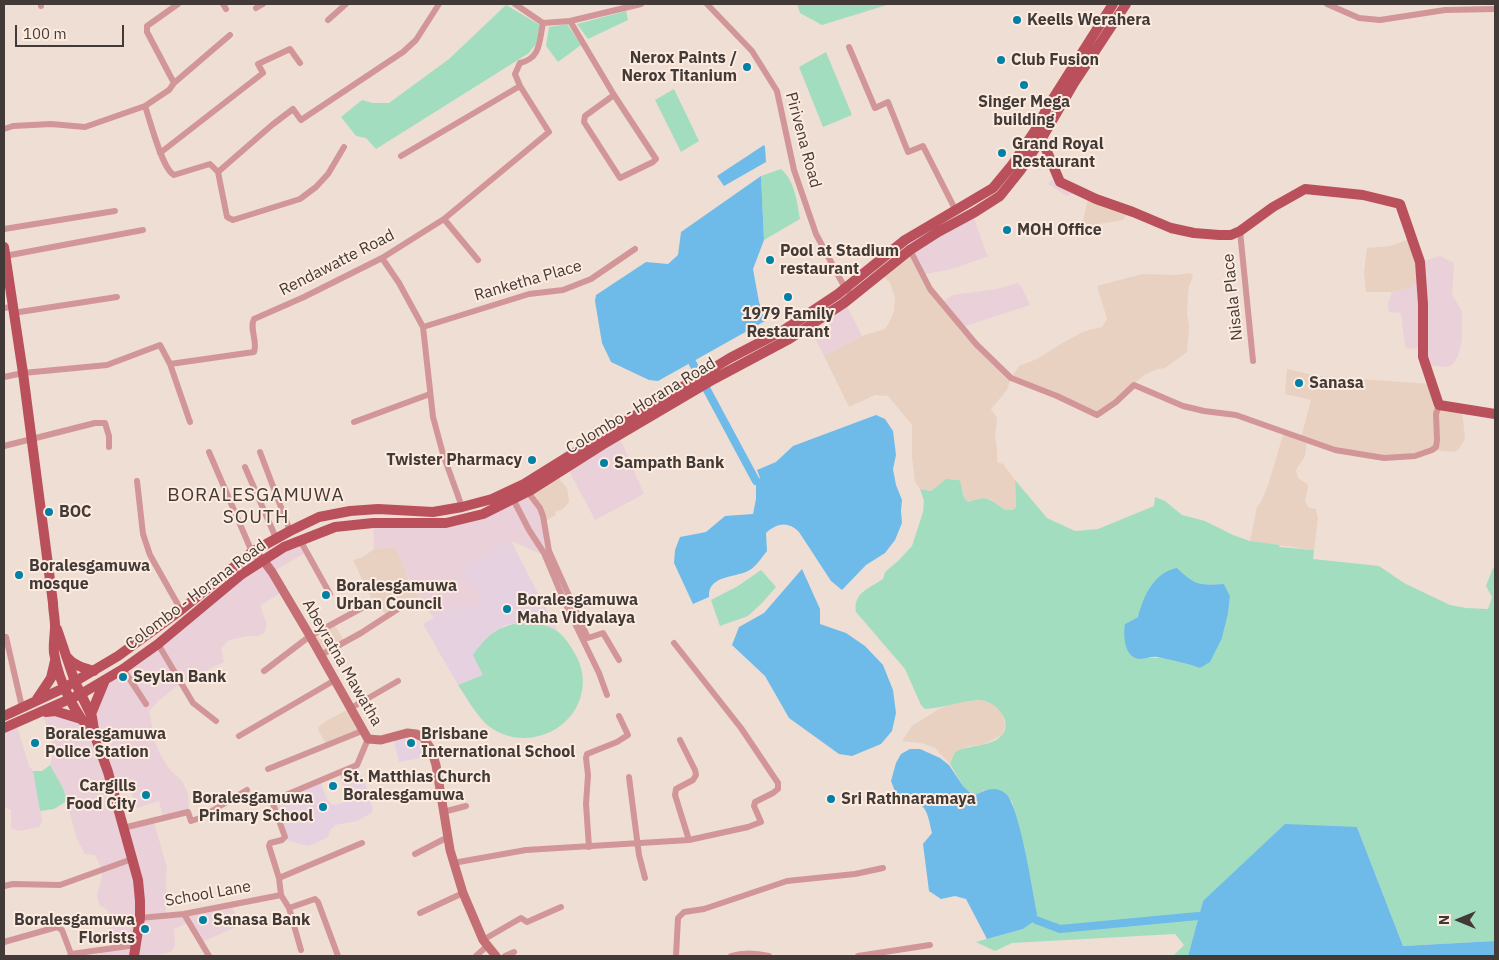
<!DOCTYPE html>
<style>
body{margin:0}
#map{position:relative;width:1499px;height:960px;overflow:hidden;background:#efded3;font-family:"IBM Plex Sans",sans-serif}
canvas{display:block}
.frame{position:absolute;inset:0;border:5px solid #413a36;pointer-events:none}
.north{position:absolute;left:1434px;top:895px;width:50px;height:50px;-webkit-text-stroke:4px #fdebe0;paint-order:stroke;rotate:270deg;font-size:14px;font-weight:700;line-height:20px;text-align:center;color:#413a36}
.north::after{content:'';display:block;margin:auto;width:18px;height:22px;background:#413a36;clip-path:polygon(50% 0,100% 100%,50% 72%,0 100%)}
.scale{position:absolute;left:15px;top:25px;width:109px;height:22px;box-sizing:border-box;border:2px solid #413a36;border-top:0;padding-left:6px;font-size:15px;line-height:18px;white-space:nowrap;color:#413a36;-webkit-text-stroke:4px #fdebe0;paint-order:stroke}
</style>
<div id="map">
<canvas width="1499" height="960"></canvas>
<div class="frame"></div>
<div class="north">N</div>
<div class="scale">100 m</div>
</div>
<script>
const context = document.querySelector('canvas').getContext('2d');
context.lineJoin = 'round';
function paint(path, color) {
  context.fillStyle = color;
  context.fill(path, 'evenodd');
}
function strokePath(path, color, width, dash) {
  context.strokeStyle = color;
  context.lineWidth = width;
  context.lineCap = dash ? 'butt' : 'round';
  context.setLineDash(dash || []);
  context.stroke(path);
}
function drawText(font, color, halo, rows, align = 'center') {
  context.font = font + ' "IBM Plex Sans",sans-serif';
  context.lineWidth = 4;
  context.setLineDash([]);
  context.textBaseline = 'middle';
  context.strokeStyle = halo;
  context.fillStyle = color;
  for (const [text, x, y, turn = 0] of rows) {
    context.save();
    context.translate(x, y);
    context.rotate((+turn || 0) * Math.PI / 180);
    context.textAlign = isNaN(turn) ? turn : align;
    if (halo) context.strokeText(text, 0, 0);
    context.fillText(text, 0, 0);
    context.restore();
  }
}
paint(new Path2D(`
 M1057,174L1076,189L1072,194L1067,196L1048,184Z
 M971,209L986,253L989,256L952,269L921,275L903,244Z
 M1440,256L1454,263L1452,295L1462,311V339L1458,356L1453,364L1448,367L1424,365L1423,349L1407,348L1405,345L1401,313L1389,312L1388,304L1392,292L1408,288L1420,262Z
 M1018,283L1021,286L1030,305L962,327L941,303L953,295L997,289Z
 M840,293L862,336L824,356L806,320Z
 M615,427L644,494L595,520L564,461Z
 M527,486L540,508L549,551L541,554L511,541L462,568L470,585L477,583L481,601L460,613L455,605L434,618L418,597L393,547L374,549L373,523L473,517Z
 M300,540L307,552L272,572L283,591L260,606L267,624L264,633L258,636H248L229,640L221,648L224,662L181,683L159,700L149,711L155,742L161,756L170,770L182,781L188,794L189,812L163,817L159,801L137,808L130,788L115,794L123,828L153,820L155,826L167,868L166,881L167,897L165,898L166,916L231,905L236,914V927L202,942L189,922L174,929L175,945L172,951L156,956H100V949L111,948L108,910L100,906L97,896L102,876L100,865L95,855L85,854L77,839L63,788L50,765L53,753L51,738L43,716L50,711L93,719L105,680L242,574Z
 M16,723L29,766L33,771L42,821L39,827L18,831L11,828V810L6,808L4,803V728Z`), '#e9d0d9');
paint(new Path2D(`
 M1089,195L1129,210L1123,220L1093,225H1082Z
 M1412,238L1421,282L1413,284L1408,288L1392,292H1366L1364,272L1367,248L1391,246Z
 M903,244L930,289L1011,378L1019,366L1037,359L1059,345L1085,331L1102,327L1107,319L1097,286L1142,274L1175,275L1191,273L1193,277L1189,286L1188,295L1187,313L1189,326L1187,352L1165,368L1157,369L1144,375L1097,415L1011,378L1007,390L991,409L997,418L995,435L997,450V462L1003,464L1015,480L1016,507L1013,510H1005L990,499L979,498L969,502L967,501L964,497L959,480L946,479L931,491L920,489L915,482L912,457V425L888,396L875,395L849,407L824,356L862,336L885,329L889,323L894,311L895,298L890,283L873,266Z
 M1287,369L1317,376L1431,384L1439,405L1462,409L1465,439L1459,449L1454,452L1432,450L1415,456L1384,458L1335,450L1307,440L1305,456L1296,470L1298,478L1307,484L1308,487L1305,502L1309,508L1316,509L1318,518L1314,550L1250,541L1257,507L1261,502L1268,485L1284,432L1301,438L1311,400L1285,394Z
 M554,466L561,481L567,488L569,502L563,509L555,512L556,515L545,521L527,486Z
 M393,547L396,549L409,581L418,597L387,615L373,602L353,560L363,557L374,549Z
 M334,624L345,642L321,655L310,636Z
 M981,700L994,704L1003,714L1005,727L1002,735L982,745L969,746L955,752L950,764L935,748L921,743L902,741L912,726L939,709L955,703Z
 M351,708L362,731L327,745L319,732L318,727L326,721Z`), '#e9d1c1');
paint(new Path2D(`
 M511,541L558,632L541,624L521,622L502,626L484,675L458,685L423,624L455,605L460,613L481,601L477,583L470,585L461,568Z
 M416,734L431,749L420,758L399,762L393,737Z
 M357,765L370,796L373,812L357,821L335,825L330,830L328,837L309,846L289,841L285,837L275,800L320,781L327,799L331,804L335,805L342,803L345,800L346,796L339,773Z`), '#e5d1e0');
paint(new Path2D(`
 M797,4H890L822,25L800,13Z
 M506,5L540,25L536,44L529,53L376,149L366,138L356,136L341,117L362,100L373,103H389L449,59Z
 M626,11L628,20L588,39L577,24Z
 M567,24L581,45L558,62L546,46L549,27Z
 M826,52L852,115L823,127L799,67Z
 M674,89L699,141L681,152L655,100Z
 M781,169C795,181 797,202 800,219L764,240L761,176Z
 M946,479L959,480C964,487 960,497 969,502C988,494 990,500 1005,510H1013L1016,507L1015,480L1047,518L1075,531L1098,529L1154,506L1155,497L1165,501L1182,515L1205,521L1233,535L1250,541L1280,545L1279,547L1314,550L1313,559L1379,566L1404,583L1450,605L1466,608L1488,609L1492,597L1486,586L1493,568L1495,570V941L1403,946L1357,827L1203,901L1188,956H1173L1184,945L1175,934L1012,943L995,951L976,942L1023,929L1036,920C1037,907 1033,894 1031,881C1025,854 1018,828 1012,801L984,790L975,796L963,786L950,764L955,752C969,744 990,748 1002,735C1014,720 994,700 979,700C960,701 944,708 925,709L921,705L905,669L856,612C853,593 868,589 883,579L885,572L898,561L912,546L923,512L924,501L920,489L931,491ZM1188,578C1199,587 1211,584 1224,584L1230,596L1228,614L1222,638L1200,668C1179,661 1161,655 1139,659L1125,624L1138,617Z
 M761,570L776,587L762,603L748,616L720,626L711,600L738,586Z
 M521,622C534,623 546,624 557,631C564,636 570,645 574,652C598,691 570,736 526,738C511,739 494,732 484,722C474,711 466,697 458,685L483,675L473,655C488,634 496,628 521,622Z
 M50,765L63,788L67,801L54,809L40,811L33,771H42Z`), '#a3ddc0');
paint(new Path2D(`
 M764,145L765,147L766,162L724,186L717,176Z
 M761,176L764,240L753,269L759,302L765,321L658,381L649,380L611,362L602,343L595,301L596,295L646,262L668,264L678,255L681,232Z
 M876,415L885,419L893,431L896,455L893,469L896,485L902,500L901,511L902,523L895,540L885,553L866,565L842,590L831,581L799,532C788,521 777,523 766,533L767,551C762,557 755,568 748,571C734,578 708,575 709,597L693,604L674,563L675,550L680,537L706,532L725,516L753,514L756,499V481L760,478L757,470L776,462L793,446Z
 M1177,568C1196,586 1199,585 1224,584L1230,596L1228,614L1222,638L1210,662L1200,668C1185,663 1172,660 1157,657C1151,656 1147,659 1141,659C1124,659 1123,636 1125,624L1138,617C1143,597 1154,572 1177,568Z
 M802,569L820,609V624L846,633L865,646L883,665L893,690L896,713L892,731L881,744L852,756L839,754L789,718L765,676L732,645L739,627L764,613Z
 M910,749H920L940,758L949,765L963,786L974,796C985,790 996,785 1006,794C1019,805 1033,892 1037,913L1036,920L1023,929L987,939L966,899L955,896L941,899L929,891L923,844L932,833C927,811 926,798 900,804L891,781L896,763L901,754Z
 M1285,824L1357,827L1403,946L1495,941V956H1188L1203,901Z`), '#6ebbe9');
strokePath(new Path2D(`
 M692,362L756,481
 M1036,920L1060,929L1198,916`), '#6ebbe9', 8);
strokePath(new Path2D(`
 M41,4V6
 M223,4L226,9
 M515,4L543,23L570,21L641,4
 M707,4L752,51L777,91L794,170L816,234L845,288L853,296
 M1327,4L1359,18L1380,20L1445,10L1495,9
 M256,8L263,4
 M328,20L346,4
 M570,21L614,95L585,116L584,122L620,178L653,162L656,159L614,95
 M849,47L875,108L888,102L908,152L923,146L956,211
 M174,83L147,32V26L178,4
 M145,106C150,120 162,169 174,175L210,164L218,172L227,217L233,220L300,199L316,187L328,174L344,147
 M4,129L13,126L51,124L85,127L145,106L169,90L174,83L230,35
 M160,153L263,73L258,64L290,49L300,63
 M401,156L520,86
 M218,172L272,125L293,109L301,120L403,52L416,40L439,4
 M444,219L478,260
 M4,229L115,211
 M1240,231L1253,361
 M909,248L930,289L976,344L1011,378L1057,396L1097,415L1116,402L1134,385L1183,406L1204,411L1236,415L1335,450L1384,458L1415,456L1432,450L1436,447L1437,440L1436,414L1439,405
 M5,256L143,230
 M382,258L399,283L423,327L433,417L443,454L462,507
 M4,308L12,307
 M13,313L117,297
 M423,327L529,294L563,290L591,279L635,249
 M170,364L190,422
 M4,377L23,373L107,365L160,345L170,364L254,352C258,341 249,329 254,319L304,297L382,258L444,219L549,132L520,86L515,74L520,63C541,58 539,42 543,23
 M354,422L430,394
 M4,446L95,423H105L109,436V447
 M209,452L252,552
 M260,452L290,531
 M245,467L276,538
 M137,481L143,534L150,555L181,610
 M527,491L540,508L543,516L549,551L588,638L603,633L619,660
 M513,499L529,530L544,553L565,603L599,673L607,695
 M300,540L330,594
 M6,637L22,707
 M158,644L193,703L216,721
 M321,655L361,633L401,607
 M123,669L146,704
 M264,671L310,636L373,602
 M351,708L398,681
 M239,736L335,680
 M680,740L695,770L696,775L693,780L676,789L675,795L689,840
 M268,769L362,731
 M629,777L639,855L645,878
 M443,812L466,806
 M123,828L188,812L191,821L200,818L247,790
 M589,847L586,804L588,775L586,758L587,754L617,742L628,735L619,716
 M415,854L448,837
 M453,863L526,850L689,840L748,827L761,822L754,806L755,802L773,793L778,789V783L741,728L674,643
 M279,878L362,843
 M4,886L13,884L60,885L132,859
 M289,908L315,899L318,902L338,956
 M420,913L463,893
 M184,914L209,956
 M140,918L184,914L281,895
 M483,940L521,918L527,922L561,907
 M4,942L57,927L62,930L71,954L70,956
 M301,950L289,908L281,895L279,878L269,846L270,843L282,840L285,837L273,804L275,800L281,797L357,765L368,739
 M71,954L136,945
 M476,956L487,946
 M505,956L514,952
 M676,956L678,918L684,912L704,909L787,881L855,874L883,868
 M731,956C744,952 756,953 769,956
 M858,956L930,945`), '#d29698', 6);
strokePath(new Path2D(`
 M252,552L263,560L272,572L310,636L368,739L381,740L407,733L416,734L423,737L431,749L436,765L450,850L463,893L483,940L496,956`), '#c56f75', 9);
strokePath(new Path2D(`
 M1040,135L1060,182L1096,199L1133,212L1171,228L1194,233L1219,235H1231L1240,231L1273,207L1305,189L1363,195L1400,204L1420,262L1423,304V357L1439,405L1495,414
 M4,247L23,373L53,603C53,610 55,618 55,626C55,635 53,644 54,653C59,683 75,714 95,736
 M57,629L75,682L92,717L95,736L108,772L138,880L140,901V918L134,956
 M66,656C73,665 83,668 94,671
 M37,699L51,678L55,661
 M46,712L55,711L81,719
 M91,714L105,680
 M4,716L64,688L118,656L181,610L252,552L290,531L319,517L350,511L378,509L433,512L462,507L492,499L524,484L598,438L730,358L784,330L838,294L905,240L993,188L1012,165L1036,129L1047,108L1113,4
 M4,728L81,694L123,669L158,644L242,574L284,547L335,527L373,523H446L483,514L531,490L602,445L714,379L789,339L844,303L910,250L938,232L975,212L1000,196L1020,171L1042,138L1074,83L1126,4`), '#ba505b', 10);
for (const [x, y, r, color] of [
 [1017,20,5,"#0080a5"],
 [1001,60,5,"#0080a5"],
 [747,67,5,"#0080a5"],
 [1024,85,5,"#0080a5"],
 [1002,153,5,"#0080a5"],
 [1007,230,5,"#0080a5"],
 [770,260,5,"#0080a5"],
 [788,297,5,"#0080a5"],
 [1299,383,5,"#0080a5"],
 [532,460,5,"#0080a5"],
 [604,463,5,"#0080a5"],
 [49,512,5,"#0080a5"],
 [19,575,5,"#0080a5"],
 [326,595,5,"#0080a5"],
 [507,609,5,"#0080a5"],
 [123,677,5,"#0080a5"],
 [35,743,5,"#0080a5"],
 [411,743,5,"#0080a5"],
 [333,786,5,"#0080a5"],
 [146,795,5,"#0080a5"],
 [831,799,5,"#0080a5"],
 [323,807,5,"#0080a5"],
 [203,920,5,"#0080a5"],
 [145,929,5,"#0080a5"]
]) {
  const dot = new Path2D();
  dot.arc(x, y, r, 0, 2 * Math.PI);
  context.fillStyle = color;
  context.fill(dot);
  strokePath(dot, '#fdebe0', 2);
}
drawText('bold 16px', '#413a36', '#fdebe0', [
 ["Keells Werahera",1027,20],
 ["Nerox Paints /",737,58,"right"],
 ["Nerox Titanium",737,76,"right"],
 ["Club Fusion",1011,60],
 ["Singer Mega",1024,102,"center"],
 ["building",1024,120,"center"],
 ["Grand Royal",1012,144],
 ["Restaurant",1012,162],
 ["MOH Office",1017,230],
 ["Pool at Stadium",780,251],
 ["restaurant",780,269],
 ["1979 Family",788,314,"center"],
 ["Restaurant",788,332,"center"],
 ["Sanasa",1309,383],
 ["Twister Pharmacy",522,460,"right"],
 ["Sampath Bank",614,463],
 ["BOC",59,512],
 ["Boralesgamuwa",29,566],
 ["mosque",29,584],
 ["Boralesgamuwa",336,586],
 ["Urban Council",336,604],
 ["Boralesgamuwa",517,600],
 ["Maha Vidyalaya",517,618],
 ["Seylan Bank",133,677],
 ["Boralesgamuwa",45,734],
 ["Police Station",45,752],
 ["Brisbane",421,734],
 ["International School",421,752],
 ["St. Matthias Church",343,777],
 ["Boralesgamuwa",343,795],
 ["Cargills",136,786,"right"],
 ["Food City",136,804,"right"],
 ["Boralesgamuwa",313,798,"right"],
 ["Primary School",313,816,"right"],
 ["Sri Rathnaramaya",841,799],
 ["Boralesgamuwa",135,920,"right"],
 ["Florists",135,938,"right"],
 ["Sanasa Bank",213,920]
], 'left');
drawText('16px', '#413a36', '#fdebe0', [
 ["Pirivena Road",803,140,75],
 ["Rendawatte Road",337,263,-27],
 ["Ranketha Place",528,281,-16],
 ["Nisala Place",1233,297,-96],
 ["Colombo - Horana Road",641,406,-31],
 ["Colombo - Horana Road",196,595,-37],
 ["Abeyratna Mawatha",342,663,60],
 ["School Lane",208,894,-10]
]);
context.letterSpacing = '1px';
drawText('19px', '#413a36', '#fdebe0', [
 ["BORALESGAMUWA",256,496],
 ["SOUTH",256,518]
]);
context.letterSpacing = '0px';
</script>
